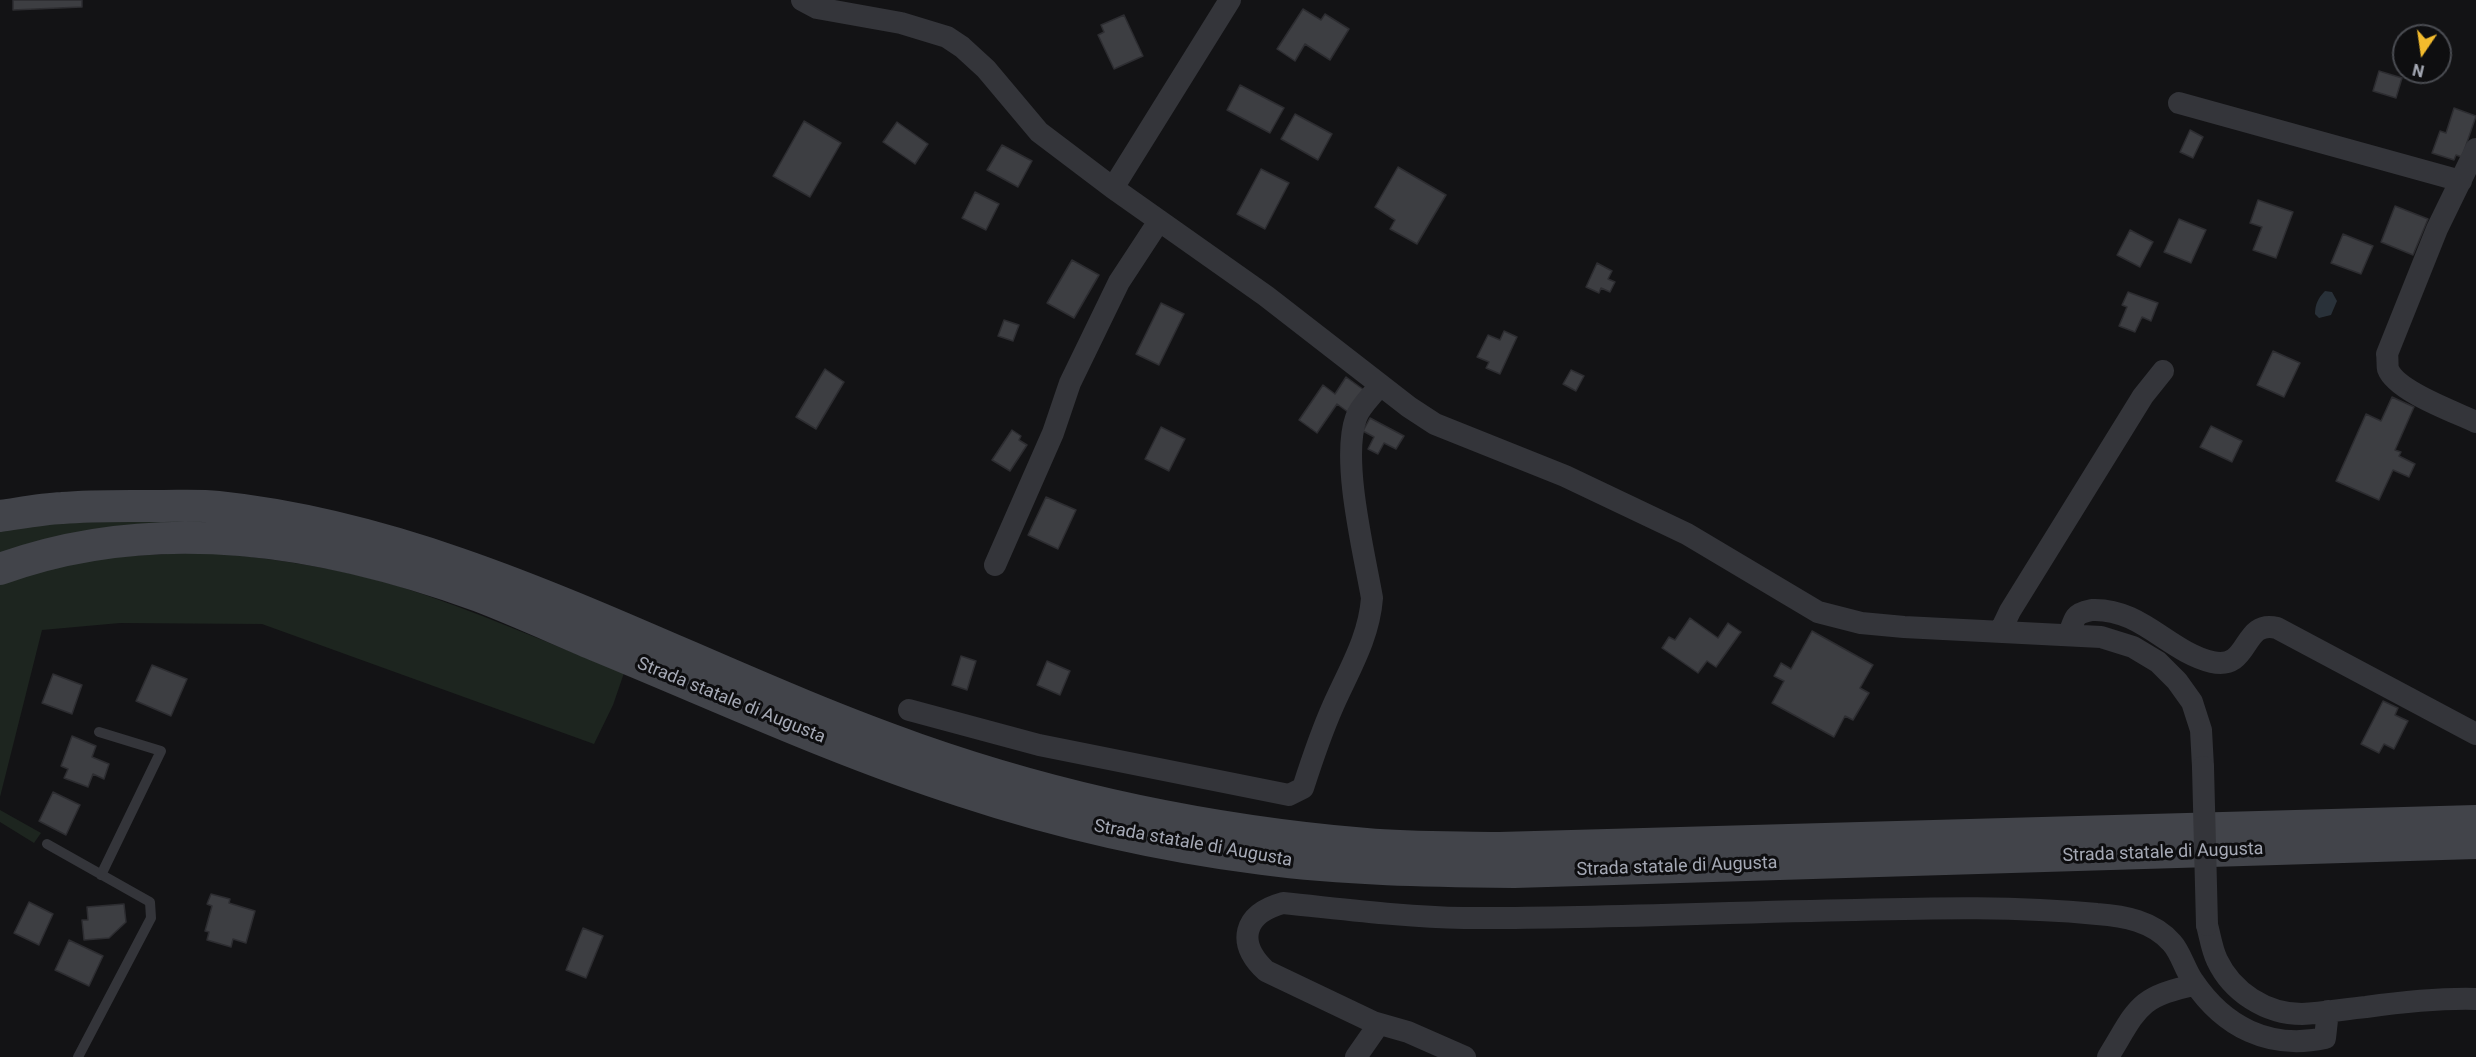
<!DOCTYPE html>
<style>
body{margin:0}
#map{position:relative;width:2476px;height:1057px;overflow:hidden;background:#131315;font-family:Roboto,sans-serif}
canvas{display:block}
.north{position:absolute;left:2392px;top:24px;width:60px;height:60px;box-sizing:border-box;background:#0e0e10;border:2px solid #4a4c52;border-radius:50%;rotate:193deg;font-size:16px;font-weight:700;line-height:24px;text-align:center;color:#a5a9b5}
.north::after{content:'';display:block;margin:auto;width:21px;height:27px;background:#f3bb2d;clip-path:polygon(50% 0,100% 100%,50% 72%,0 100%)}
</style>
<div id="map">
<canvas width="2476" height="1057"></canvas>
<div class="north">N</div>
</div>
<script>
const context = document.querySelector('canvas').getContext('2d');
context.lineJoin = 'round';
function paint(path, color) {
  context.fillStyle = color;
  context.fill(path, 'evenodd');
}
function strokePath(path, color, width, dash) {
  context.strokeStyle = color;
  context.lineWidth = width;
  context.lineCap = dash ? 'butt' : 'round';
  context.setLineDash(dash || []);
  context.stroke(path);
}
function drawText(font, color, halo, rows, align = 'center') {
  context.font = font + ' Roboto,sans-serif';
  context.lineWidth = 6;
  context.setLineDash([]);
  context.textBaseline = 'middle';
  context.strokeStyle = halo;
  context.fillStyle = color;
  for (const [text, x, y, turn = 0] of rows) {
    context.save();
    context.translate(x, y);
    context.rotate((+turn || 0) * Math.PI / 180);
    context.textAlign = isNaN(turn) ? turn : align;
    if (halo) context.strokeText(text, 0, 0);
    context.fillText(text, 0, 0);
    context.restore();
  }
}
paint(new Path2D(`
 M89,517L250,523L0,557V524Z
 M205,552C271,558 335,567 398,586C475,610 549,644 624,673L613,705L594,744L262,624L120,623L42,630L0,797V582L92,558Z
 M0,810L41,833L34,843L0,822Z`), '#1d251f');
paint(new Path2D(`
 M2325,291L2332,292L2337,301L2331,315L2319,318L2315,314C2315,305 2318,298 2325,291Z`), '#293139');
const building = new Path2D(`
 M13,0H82V7L13,10Z
 M1303,9L1321,20L1325,14L1349,29L1330,60L1305,44L1295,61L1277,49Z
 M1124,15L1143,56L1114,69L1098,35L1104,32L1101,25Z
 M2379,71L2402,78L2396,98L2373,91Z
 M1240,85L1284,108L1270,133L1227,110Z
 M2454,108L2476,116L2462,157L2456,155L2454,160L2432,153L2440,131L2446,133Z
 M1295,114L1332,134L1318,160L1281,139Z
 M804,121L841,143L810,197L773,176Z
 M897,122L928,144L915,164L883,142Z
 M2190,130L2203,137L2193,158L2180,152Z
 M1002,145L1032,161L1018,187L987,170Z
 M1398,167L1446,195L1417,244L1390,229L1395,220L1375,207Z
 M1261,169L1289,183L1265,229L1237,214Z
 M975,192L999,204L986,230L962,218Z
 M2258,200L2293,212L2276,258L2253,250L2262,227L2250,223Z
 M2395,206L2428,219L2413,255L2381,242Z
 M2179,219L2206,230L2191,263L2164,252Z
 M2130,230L2153,242L2140,267L2117,255Z
 M2343,234L2373,246L2361,274L2331,263Z
 M1072,260L1099,275L1074,318L1047,303Z
 M1597,263L1612,271L1608,279L1615,282L1610,292L1601,288L1599,293L1586,287Z
 M2128,292L2158,303L2151,321L2142,317L2135,332L2119,326L2127,307L2122,305Z
 M1161,303L1184,314L1159,365L1136,354Z
 M1004,320L1019,325L1013,341L998,336Z
 M1504,331L1517,337L1500,374L1486,368L1489,362L1477,357L1488,335L1500,340Z
 M2273,351L2300,363L2284,397L2257,385Z
 M825,369L844,382L816,429L796,417Z
 M1571,370L1584,376L1576,391L1563,384Z
 M1346,377L1364,390L1348,412L1337,404L1317,433L1299,420L1323,385L1335,394Z
 M2392,397L2414,407L2395,450L2401,452L2399,456L2415,464L2409,477L2393,470L2379,500L2336,481L2366,414L2381,421Z
 M1370,418L1404,436L1396,449L1384,443L1378,454L1368,449L1374,437L1363,431Z
 M2211,426L2242,441L2232,462L2200,447Z
 M1161,427L1185,439L1169,471L1145,459Z
 M1012,430L1021,436L1019,440L1027,445L1010,471L992,460Z
 M1046,497L1076,510L1058,549L1028,535Z
 M1690,618L1718,638L1728,623L1741,632L1716,667L1707,661L1698,673L1662,648L1669,637L1675,640Z
 M1812,631L1873,665L1860,688L1869,693L1853,720L1845,716L1834,737L1772,703L1784,681L1774,676L1781,663L1791,669Z
 M961,656L976,661L967,690L952,685Z
 M1047,661L1070,671L1060,695L1037,685Z
 M152,665L187,679L171,716L136,701Z
 M53,674L82,685L72,714L42,703Z
 M2383,701L2398,708L2395,715L2408,721L2394,749L2384,744L2379,753L2361,744Z
 M72,736L96,746L92,757L109,764L104,779L93,774L88,787L64,778L68,769L61,766Z
 M53,792L80,805L66,835L39,821Z
 M211,894L230,899L229,903L255,911L246,943L233,939L231,947L207,940L209,932L205,931L212,906L207,904Z
 M29,902L53,914L39,945L14,933Z
 M124,904L126,922L109,938L84,940L82,920H88L87,907Z
 M583,928L603,936L586,978L566,970Z
 M69,940L103,956L89,986L55,970Z`);
paint(building, '#3d3e42');
strokePath(building, '#2d2d31', 1.5);
strokePath(new Path2D(`
 M99,732L161,751L101,875
 M47,844L150,902L151,918L78,1057`), '#34353a', 10);
strokePath(new Path2D(`
 M802,0L817,8L901,23L947,37L962,47L986,69L1039,132L1113,188L1266,296L1409,407L1435,424L1565,476L1687,534L1818,612L1861,623L1904,627L2101,637L2133,647L2158,662L2177,681L2192,702L2201,730L2203,767
 M2179,103L2461,181
 M2476,149L2437,229L2387,354C2388,359 2387,365 2388,369C2396,391 2455,412 2476,422
 M1113,188L1230,0
 M995,565L1053,433L1070,383L1119,282L1159,221
 M2000,632L2010,611L2143,396L2163,371
 M2069,634C2071,629 2073,621 2076,617C2080,612 2087,611 2092,610C2141,608 2169,652 2212,662C2251,671 2241,619 2277,628L2476,734
 M909,710L1039,745L1289,795L1303,788C1312,760 1321,733 1333,706C1349,670 1369,638 1372,598C1364,552 1341,460 1356,418C1360,406 1373,395 1380,385
 M2207,925C2210,936 2212,950 2217,960C2232,992 2266,1014 2302,1014C2323,1013 2345,1009 2366,1007C2402,1002 2439,998 2476,999
 M1356,1057L1379,1024
 M1465,1057L1408,1032L1373,1022L1266,971C1236,943 1243,914 1283,903C1343,909 1404,917 1464,918C1594,919 1725,912 1855,910C1936,908 2016,906 2097,914C2124,916 2153,921 2172,943C2181,953 2185,970 2193,981C2224,1027 2269,1050 2325,1038L2328,1011
 M2108,1057C2137,1010 2137,996 2195,985`), '#34353a', 22);
strokePath(new Path2D(`
 M0,516C21,513 41,509 62,508C95,505 130,506 163,506C182,506 200,505 218,507C466,533 685,668 917,749C1062,800 1213,831 1366,844C1410,848 1455,847 1499,848L2476,821
 M0,569C158,512 325,540 479,596C518,611 557,629 595,645C717,695 837,751 962,791C1059,823 1161,846 1262,859C1345,870 1430,871 1514,872L2476,843`), '#42444a', 32);
strokePath(new Path2D(`
 M2203,767L2207,925`), '#34353a', 22);
drawText('18px', '#a5a9b5', '#0e0e10', [
 ["Strada statale di Augusta",731,701,22],
 ["Strada statale di Augusta",1193,844,10],
 ["Strada statale di Augusta",2163,853,-2],
 ["Strada statale di Augusta",1677,867,-2]
]);
</script>
